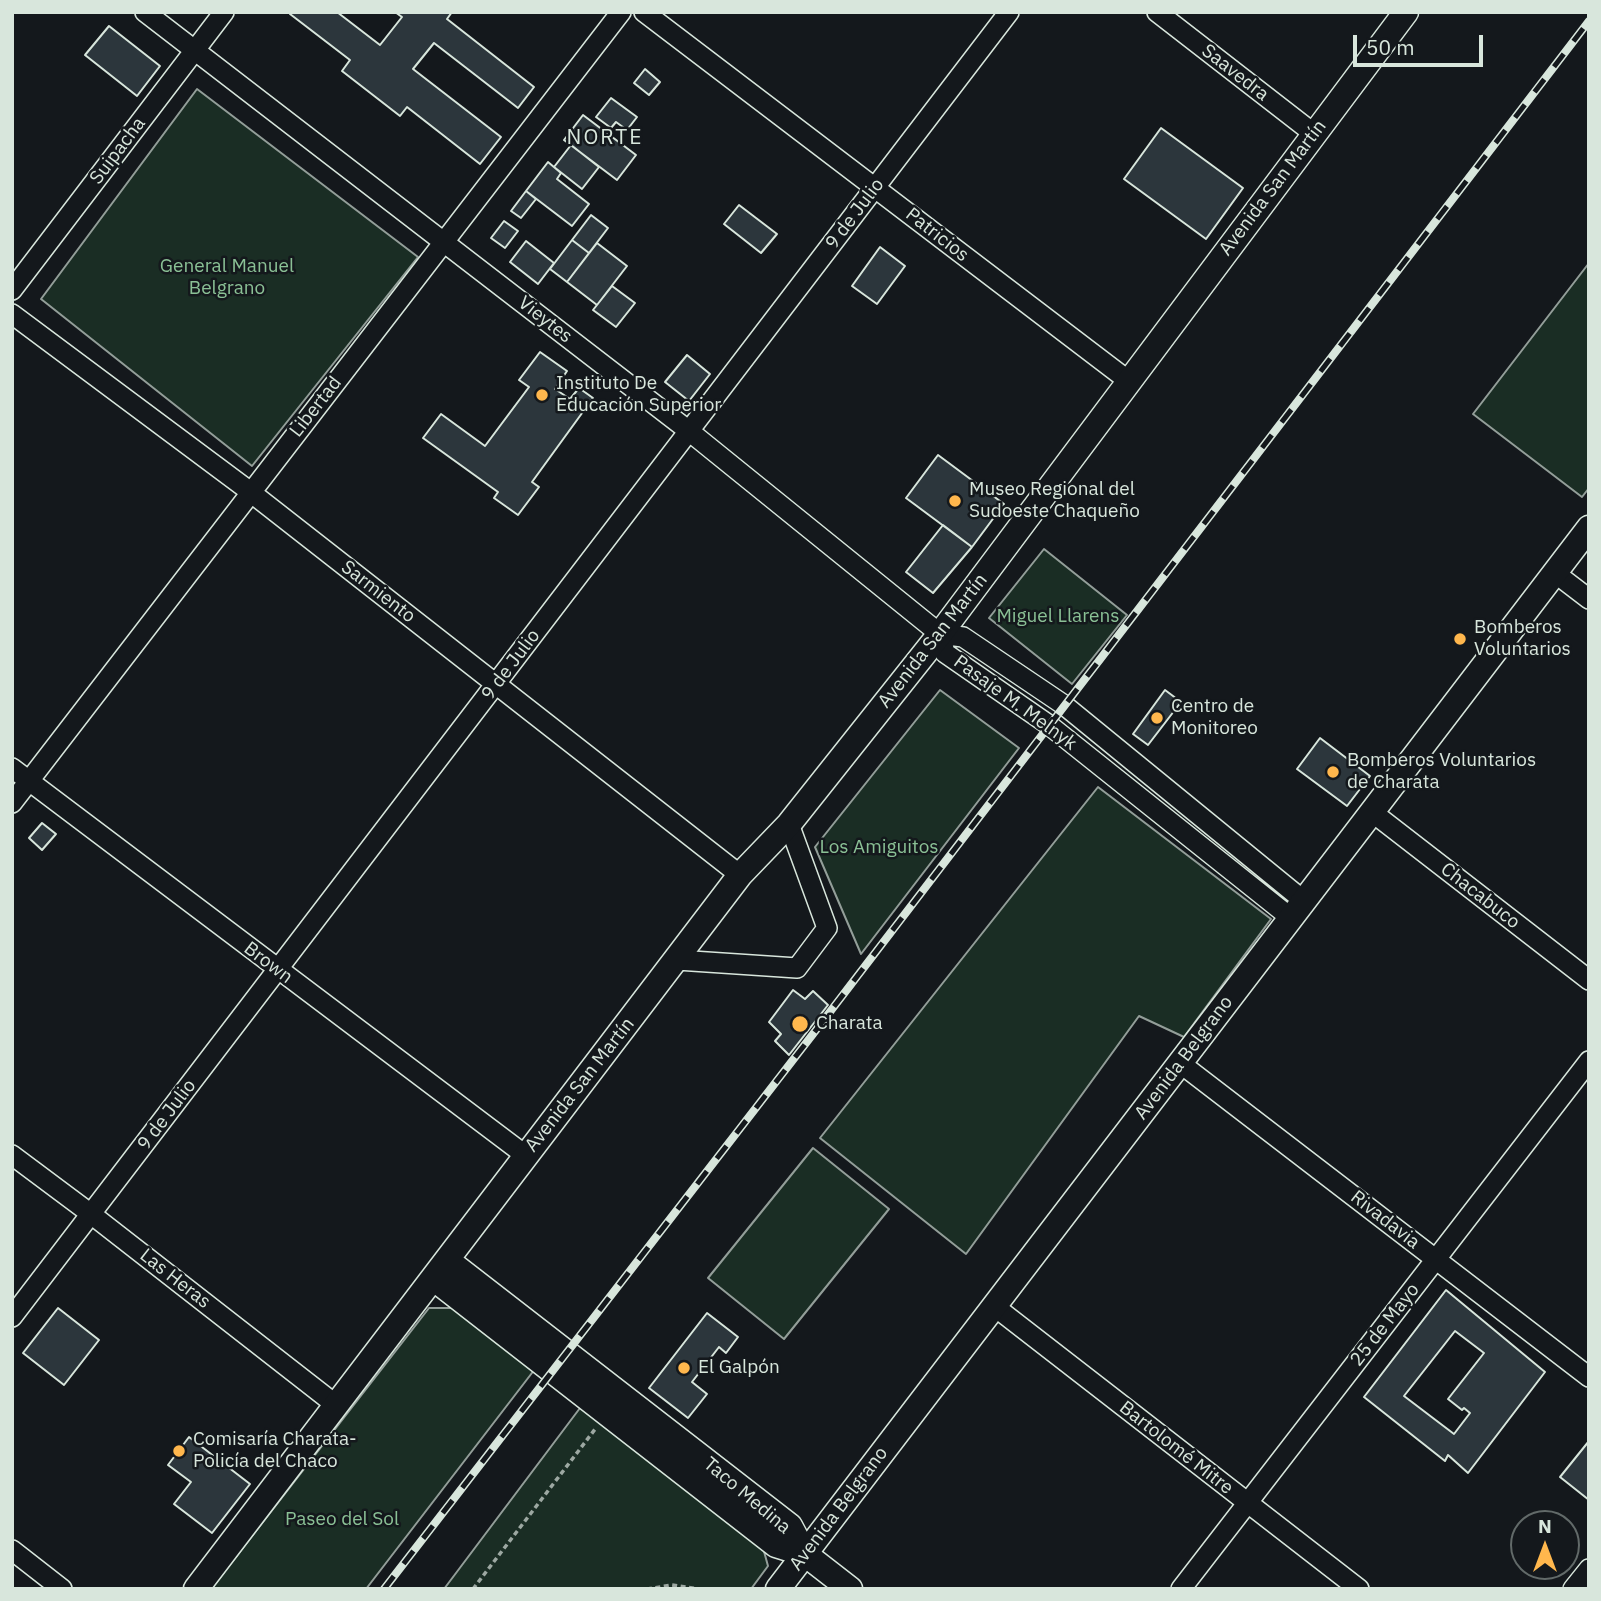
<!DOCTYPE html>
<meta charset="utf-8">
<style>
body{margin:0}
#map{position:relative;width:1601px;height:1601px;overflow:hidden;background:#14181c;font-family:"IBM Plex Sans",sans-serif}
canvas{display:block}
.frame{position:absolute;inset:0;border:14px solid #d8e6dc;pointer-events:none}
.north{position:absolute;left:1510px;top:1510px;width:70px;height:70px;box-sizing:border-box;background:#14181c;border:2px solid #626a69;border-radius:50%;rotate:0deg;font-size:19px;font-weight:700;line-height:28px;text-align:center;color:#d8e6dc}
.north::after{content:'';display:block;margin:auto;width:24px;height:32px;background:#ffb74d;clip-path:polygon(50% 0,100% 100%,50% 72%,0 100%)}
.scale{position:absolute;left:1353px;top:35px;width:130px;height:32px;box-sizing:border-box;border:4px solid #d8e6dc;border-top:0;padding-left:9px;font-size:21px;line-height:24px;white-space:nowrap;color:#d8e6dc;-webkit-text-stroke:5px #14181c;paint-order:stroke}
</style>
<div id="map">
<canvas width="1601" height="1601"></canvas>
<div class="frame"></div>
<div class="north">N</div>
<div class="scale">50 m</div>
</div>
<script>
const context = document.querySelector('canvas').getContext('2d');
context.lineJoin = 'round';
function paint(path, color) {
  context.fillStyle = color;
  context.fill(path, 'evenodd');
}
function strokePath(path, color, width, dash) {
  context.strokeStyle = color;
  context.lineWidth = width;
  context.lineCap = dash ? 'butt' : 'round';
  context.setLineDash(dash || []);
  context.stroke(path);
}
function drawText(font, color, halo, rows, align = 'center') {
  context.font = font + ' "IBM Plex Sans",sans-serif';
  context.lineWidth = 5;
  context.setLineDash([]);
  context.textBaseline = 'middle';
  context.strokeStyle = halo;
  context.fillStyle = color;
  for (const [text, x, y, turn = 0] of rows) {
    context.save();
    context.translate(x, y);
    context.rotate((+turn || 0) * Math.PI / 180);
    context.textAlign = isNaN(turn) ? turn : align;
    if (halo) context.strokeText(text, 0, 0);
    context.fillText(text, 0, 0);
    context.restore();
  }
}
const green = new Path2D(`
 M197,89L418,257L252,466L41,299Z
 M1589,263V488L1582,497L1473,414Z
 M1044,549L1127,615L1072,684L989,618Z
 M940,690L1019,748L861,954L815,847Z
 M1098,787L1271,919L1184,1037L1139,1016L966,1254L820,1138Z
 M813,1148L889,1209L784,1339L708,1278Z
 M429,1308H454L535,1369L366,1589H211Z
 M583,1404L762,1544L768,1566L751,1589H444Z`);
paint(green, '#1a2d24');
strokePath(green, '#939e99', 2);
const building = new Path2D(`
 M292,12H337L380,45L402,17L395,12H452L447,19L534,87L518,108L434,43L413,69L501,137L480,164L407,107L400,116L342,71L350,60L290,14Z
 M109,26L160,66L137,96L85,55Z
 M645,69L660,82L649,95L634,83Z
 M611,98L637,117L627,130L616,122L611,128L596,117Z
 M583,115L636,155L617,180L564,140Z
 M1161,128L1243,188L1206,239L1124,179Z
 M571,145L599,167L582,189L554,167Z
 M548,162L561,173L557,179L589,204L572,226L526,191Z
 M526,191L536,199L521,218L511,211Z
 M739,205L777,234L761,253L724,224Z
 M591,215L608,228L589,253L572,240Z
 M504,221L518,231L505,248L491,238Z
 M572,240L589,253L567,282L550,269Z
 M526,241L554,263L538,284L510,262Z
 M597,243L627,266L597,305L567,282Z
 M880,247L905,266L877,304L852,286Z
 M612,286L635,303L616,327L593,310Z
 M540,352L567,371L555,389L570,399L579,388L593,398L532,482L539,487L518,515L494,498L498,492L423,438L441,414L485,446L529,387L519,380Z
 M687,355L710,374L689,401L665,382Z
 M938,455L1004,504L972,547L906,498Z
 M943,525L972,547L933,593L906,572Z
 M1165,690L1181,702L1148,745L1133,734Z
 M1320,738L1370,776L1347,806L1297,769Z
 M42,823L56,834L42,850L29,838Z
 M793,990L805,999L813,991L828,1005L789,1055L775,1041L781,1034L769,1022Z
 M1446,1290L1545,1372L1468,1473L1448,1455L1445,1461L1364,1397ZM1455,1331L1484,1353L1448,1399L1462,1410L1464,1408L1470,1413L1454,1434L1404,1396Z
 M58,1308L99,1340L64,1385L23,1353Z
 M707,1313L738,1337L726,1353L719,1347L692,1382L707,1394L688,1418L649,1388Z
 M189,1437L250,1484L212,1533L174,1504L191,1482L168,1465Z
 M1589,1441V1500L1560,1477Z`);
paint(building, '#2c363c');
strokePath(building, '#d8e6dc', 2);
const minor = new Path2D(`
 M145,12L689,431L940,634
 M644,12L1130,382
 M1157,12L1313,133
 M12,290L224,12
 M12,314L244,487L740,875
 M1555,573L1589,599
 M940,634L945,653L1049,725L1291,918
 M940,634L963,637L1064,705L1304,901
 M12,768L525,1155
 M12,803L621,12
 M1372,812L1589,980
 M677,960L797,968L827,928L789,824
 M1180,1063L1589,1377
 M12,1155L91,1214L336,1405
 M994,1306L1359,1589
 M12,1317L1009,12
 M12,1550L62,1589
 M1181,1589L1589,1061
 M1573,1589L1589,1569`);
const major = new Path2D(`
 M447,1260L790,1526L805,1554
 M433,1278L776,1545L805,1554L850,1589
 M196,1589L740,875L789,824L940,634L1406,12
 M778,1589L1589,528`);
strokePath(minor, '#d8e6dc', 22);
strokePath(major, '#d8e6dc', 27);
strokePath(new Path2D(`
 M473,1589L596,1428
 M647,1589L672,1585L699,1589`), '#9da8a2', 3.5, [5, 3.5]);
strokePath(minor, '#14181c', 19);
strokePath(major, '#14181c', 24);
const rail = new Path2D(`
 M384,1589L813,1034L1589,21`);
strokePath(rail, '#d8e6dc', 8);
strokePath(rail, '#14181c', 5, [16]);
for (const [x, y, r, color] of [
 [542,395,7,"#ffb74d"],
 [955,501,7,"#ffb74d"],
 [1460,639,7,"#ffb74d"],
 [1157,718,7,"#ffb74d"],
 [1333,772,7,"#ffb74d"],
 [800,1024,9,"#ffb74d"],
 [684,1368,7,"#ffb74d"],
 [179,1451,7,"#ffb74d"]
]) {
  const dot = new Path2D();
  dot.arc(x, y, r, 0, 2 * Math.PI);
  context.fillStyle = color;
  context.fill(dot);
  strokePath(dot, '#14181c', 2.5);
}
drawText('19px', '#d8e6dc', '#14181c', [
 ["Saavedra",1235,73,38],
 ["Suipacha",118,151,-53],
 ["Avenida San Martín",1273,188,-53],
 ["9 de Julio",855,214,-53],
 ["Patricios",937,235,38],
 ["Vieytes",545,320,38],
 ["Libertad",316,407,-52],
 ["Sarmiento",378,592,38],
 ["Avenida San Martín",933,641,-52],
 ["9 de Julio",511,665,-53],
 ["Pasaje M. Melnyk",1015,703,36],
 ["Chacabuco",1480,896,38],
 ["Brown",268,963,37],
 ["Avenida Belgrano",1184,1058,-53],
 ["Avenida San Martín",580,1085,-52],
 ["9 de Julio",167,1115,-53],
 ["Rivadavia",1385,1220,38],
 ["Las Heras",175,1279,38],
 ["25 de Mayo",1385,1325,-52],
 ["Bartolomé Mitre",1176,1448,38],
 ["Taco Medina",747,1496,40],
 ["Avenida Belgrano",839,1509,-53]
]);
drawText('19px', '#8ac095', '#14181c', [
 ["General Manuel",227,267],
 ["Belgrano",227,289],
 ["Miguel Llarens",1058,617],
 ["Los Amiguitos",879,848],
 ["Paseo del Sol",342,1520]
]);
drawText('19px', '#d8e6dc', '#14181c', [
 ["Instituto De",556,384],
 ["Educación Superior",556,406],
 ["Museo Regional del",969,490],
 ["Sudoeste Chaqueño",969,512],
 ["Bomberos",1474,628],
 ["Voluntarios",1474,650],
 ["Centro de",1171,707],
 ["Monitoreo",1171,729],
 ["Bomberos Voluntarios",1347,761],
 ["de Charata",1347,783],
 ["Charata",816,1024],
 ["El Galpón",698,1368],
 ["Comisaría Charata-",193,1440],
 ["Policía del Chaco",193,1462]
], 'left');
context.letterSpacing = '2px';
drawText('21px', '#d8e6dc', '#14181c', [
 ["NORTE",605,138]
]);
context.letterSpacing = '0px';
</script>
